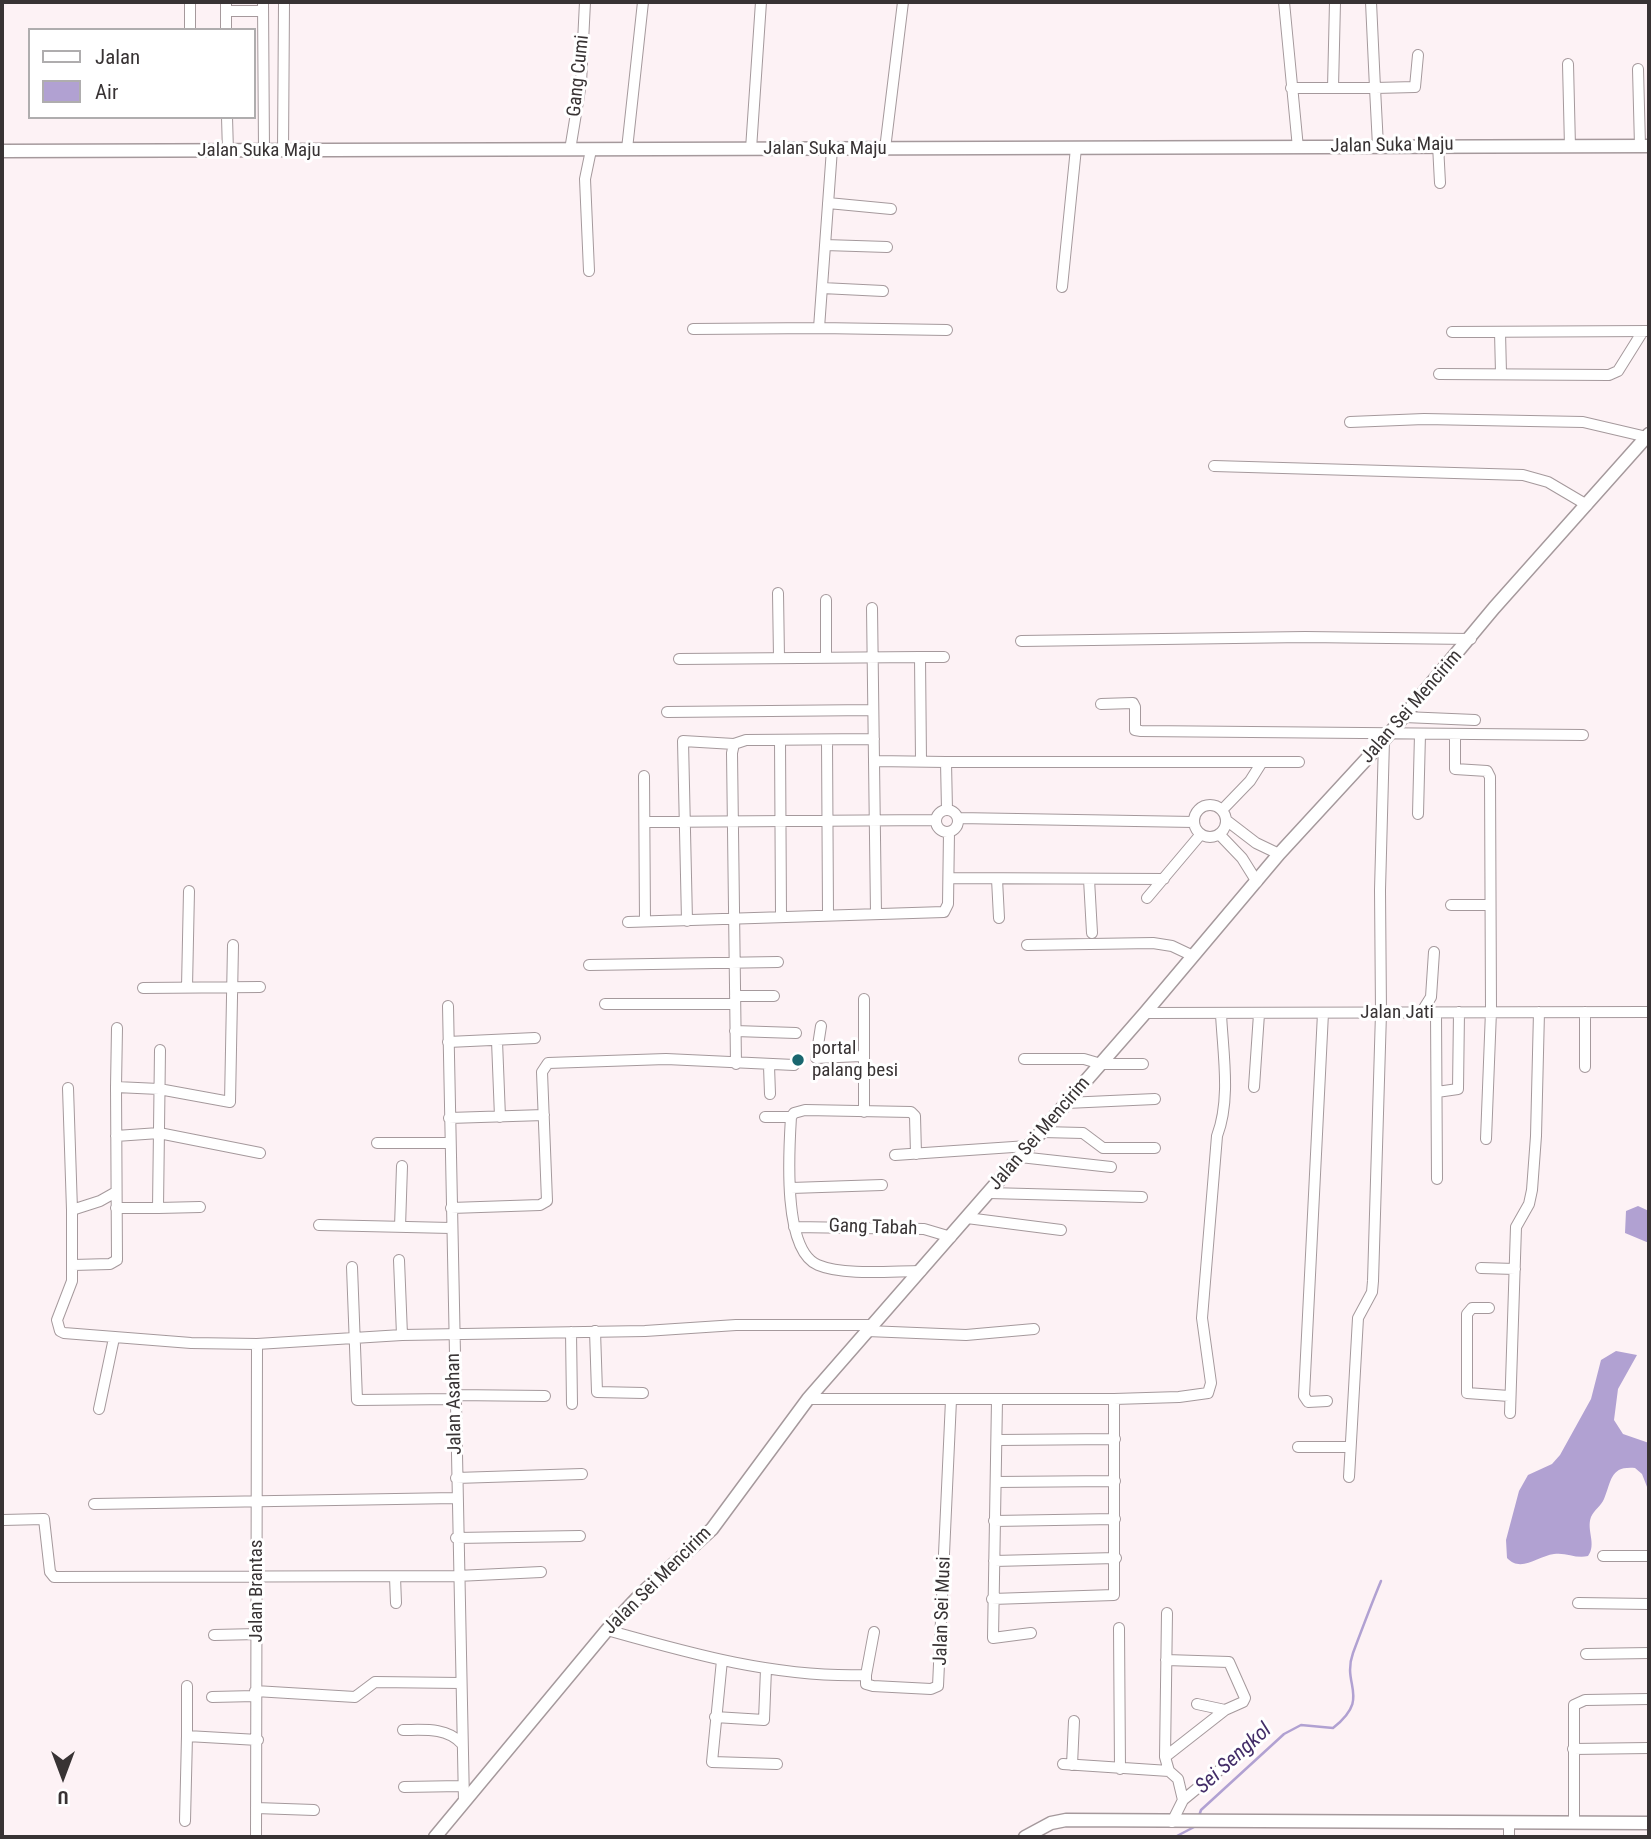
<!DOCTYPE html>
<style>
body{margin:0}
#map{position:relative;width:1651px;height:1839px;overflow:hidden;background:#fdf2f5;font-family:"Roboto Condensed",sans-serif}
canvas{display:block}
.frame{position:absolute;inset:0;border:4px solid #383334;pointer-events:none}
.legend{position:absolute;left:28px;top:28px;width:228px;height:91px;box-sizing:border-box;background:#fff;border:2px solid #afadae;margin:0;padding:9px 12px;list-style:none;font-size:21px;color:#383334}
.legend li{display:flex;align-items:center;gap:14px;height:35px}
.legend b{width:35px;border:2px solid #afadae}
.north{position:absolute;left:28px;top:1741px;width:70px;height:70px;-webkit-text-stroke:5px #fff;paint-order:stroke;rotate:180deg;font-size:19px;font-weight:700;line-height:28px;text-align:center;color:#383334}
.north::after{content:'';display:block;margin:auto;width:24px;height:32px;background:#383334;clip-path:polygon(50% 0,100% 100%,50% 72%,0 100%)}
</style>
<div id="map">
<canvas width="1651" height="1839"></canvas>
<div class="frame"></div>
<ul class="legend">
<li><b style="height:9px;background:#fff"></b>Jalan</li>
<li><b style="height:19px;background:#b1a1d2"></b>Air</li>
</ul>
<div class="north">U</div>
</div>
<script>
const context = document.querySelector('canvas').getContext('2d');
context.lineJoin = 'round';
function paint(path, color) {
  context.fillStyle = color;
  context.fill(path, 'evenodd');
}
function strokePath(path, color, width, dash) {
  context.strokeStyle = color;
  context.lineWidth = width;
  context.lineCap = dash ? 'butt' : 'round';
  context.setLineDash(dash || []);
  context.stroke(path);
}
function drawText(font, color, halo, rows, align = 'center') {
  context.font = font + ' "Roboto Condensed",sans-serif';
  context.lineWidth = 6;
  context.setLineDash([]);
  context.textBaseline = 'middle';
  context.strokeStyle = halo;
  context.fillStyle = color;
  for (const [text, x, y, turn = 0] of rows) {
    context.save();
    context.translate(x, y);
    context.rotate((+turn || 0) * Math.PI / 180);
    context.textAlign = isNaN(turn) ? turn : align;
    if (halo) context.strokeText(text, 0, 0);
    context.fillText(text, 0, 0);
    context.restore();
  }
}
paint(new Path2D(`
 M1638,1206L1649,1211V1243L1625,1233L1626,1211Z
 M1616,1351L1637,1355L1618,1389L1614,1420L1623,1434L1649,1443V1492L1642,1474L1635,1468C1610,1466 1612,1480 1604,1499C1601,1506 1594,1510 1591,1517C1586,1530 1597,1544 1588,1556C1576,1559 1566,1552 1554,1554C1538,1556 1521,1573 1507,1558L1506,1540L1519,1491L1528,1475L1552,1464L1560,1455L1591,1399L1601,1360Z`), '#b1a1d2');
strokePath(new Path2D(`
 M1199,1816L1201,1810L1284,1734L1301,1725L1333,1728C1372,1697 1341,1686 1353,1653C1362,1629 1371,1605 1381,1581
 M1175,1837L1196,1826`), '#b1a1d2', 2.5);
const minor = new Path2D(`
 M263,2L264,151
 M1284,2L1298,148
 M227,11H263
 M190,30V2
 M226,30V2
 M1568,64L1570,147
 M1638,69L1640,146
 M1291,88H1375L1371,2
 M1333,88L1335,2
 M227,117L228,152
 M1438,145L1440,183
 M1378,146L1375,88L1415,87L1418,55
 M627,149L643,2
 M751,149L761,2
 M832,149L819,328L947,330
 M885,149L903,2
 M570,150L581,83L585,2
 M283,151L284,2
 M828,203L891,209
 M825,245L887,247
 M589,271L585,179L591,150
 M1062,287L1076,148
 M822,288L883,291
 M693,329L819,328
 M1452,332L1649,331
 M1500,332L1501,373
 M1439,374L1609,375L1618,371L1643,331
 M1350,422L1424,419L1583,422L1647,437
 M1214,466L1523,475L1548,482L1587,505
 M778,593L779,658
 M826,600V658
 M872,608L876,914
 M1021,641L1305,637L1471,639
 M920,657H944
 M679,659L920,657L921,761
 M1101,704L1133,703L1135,707V730L1141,731L1583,735
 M667,712L873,710
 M1404,717L1475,720
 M1455,736V769L1487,771L1490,777L1491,1011L1486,1139
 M780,740L781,915
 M827,740L828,914
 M734,744L732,753L736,1064
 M874,761L946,762
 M644,776L645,921
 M1194 821a16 16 0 1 1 32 0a16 16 0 1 1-32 0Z
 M947,810L946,762H1299
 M1222,810L1250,781L1262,762
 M936 821a11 11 0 1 1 22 0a11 11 0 1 1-22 0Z
 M1418,814L1420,734
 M958,818L1194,822
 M1226,820L1256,843L1279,854
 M645,822L936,820
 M1219,834L1242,858L1257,882
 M949,878L1164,879
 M997,879L999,918
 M1089,879L1092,933
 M1147,898L1201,834
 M1451,905H1490
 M687,921L683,741L734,744L746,740L874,739
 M628,922L944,912L948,904L949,832
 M1027,945L1153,943L1172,946L1191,955
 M589,965L778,962
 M187,987L189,891
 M143,988L260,987
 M735,996H774
 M605,1004H735
 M448,1006L464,1802
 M1145,1013L1649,1012
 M1323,1013L1304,1396L1308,1402L1327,1401
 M1421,1013L1431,997L1434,952
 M1436,1013L1437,1179
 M821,1026L816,1058L861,1056
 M735,1031L796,1033
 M497,1041L500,1117
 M448,1042L535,1038
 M1024,1059H1084L1101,1064H1143
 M769,1066L770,1094
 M1585,1067V1012
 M116,1087L117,1028
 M1254,1087L1259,1014
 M68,1088L72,1210
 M1437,1092L1458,1089L1459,1012
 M1066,1103L1155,1099
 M864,1112V999
 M765,1117H791L794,1113L805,1110L911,1112L915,1116L916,1154
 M791,1117C789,1150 782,1250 818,1265C844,1276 892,1271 921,1271
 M449,1118L544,1115
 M1042,1132L1083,1133L1103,1148H1155
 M116,1136L159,1133L260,1153
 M377,1143H450
 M895,1155L1028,1146
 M1020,1157L1111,1167
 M791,1188L882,1185
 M116,1192L100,1201L72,1210V1281L57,1320L60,1331L64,1333L191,1343L257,1344L402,1335L645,1331L736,1325H873
 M989,1193L1142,1197
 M116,1208H158L160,1050
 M158,1208L200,1207
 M451,1208L540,1205L547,1201L542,1072L548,1063L666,1059L794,1065
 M967,1218L1061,1230
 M319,1225L451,1228
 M400,1227L402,1166
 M794,1227L924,1229L951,1237
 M399,1260L402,1335
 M73,1265L110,1264L117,1260L116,1087L159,1089L230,1102L233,945
 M352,1267L357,1400L454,1399
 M1481,1268L1515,1269
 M1489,1308H1472L1467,1314V1393L1509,1396
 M595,1331L597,1392L643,1393
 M867,1331L966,1335L1034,1329
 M571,1332L572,1404
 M454,1395L545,1396
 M808,1399H1114L1179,1397L1208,1393L1211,1383L1202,1318L1217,1136C1231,1099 1223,1054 1221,1014
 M997,1400L993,1638L1031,1633
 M99,1409L114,1338
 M1510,1413L1516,1227L1529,1204L1532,1190L1536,1136L1539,1012
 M998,1440L1115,1439
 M1298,1447H1349
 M1349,1477L1358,1318L1372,1292L1373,1281L1381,1013L1380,890L1384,740
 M456,1478L582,1474
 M996,1482L1115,1481
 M94,1504L456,1498
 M3,1520L44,1519L50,1572L54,1577L457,1576L541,1572
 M994,1521L1115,1519
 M456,1538L580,1536
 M1603,1556H1649
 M994,1561L1116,1558
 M395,1577L396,1603
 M992,1599L1114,1595V1399
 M1578,1603L1649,1604
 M1167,1613L1165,1757L1169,1771
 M1119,1628L1120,1769
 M607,1630C692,1654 777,1678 866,1675V1684L873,1686L931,1689L938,1686L951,1400
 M214,1635L257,1634
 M1586,1654L1649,1653
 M722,1660L712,1762L777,1764
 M1166,1660L1229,1662L1245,1698L1243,1702L1225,1710L1197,1704
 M866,1675L874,1632
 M187,1686V1736
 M255,1691L355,1697L375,1682L461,1683
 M212,1697L255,1696
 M715,1717L764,1720L766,1669
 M403,1730C423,1730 446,1727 461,1743
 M1573,1749L1649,1748
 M1165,1757L1225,1710
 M1063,1764L1169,1771L1178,1779L1183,1800
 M1072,1765L1074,1721
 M404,1787L461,1786
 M256,1808L314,1810
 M185,1821L187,1736L258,1740
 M1172,1822L1183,1800L1256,1740
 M1574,1823V1705L1585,1700L1649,1699
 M256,1837L257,1344
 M1509,1837V1824`);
const tertiary = new Path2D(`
 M2,151L1649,146
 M435,1837L607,1630L642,1593L712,1529L808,1399L1145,1013L1279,854L1384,740L1494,608L1649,434
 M1025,1837L1051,1823L1066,1820L1649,1823`);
strokePath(minor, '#a5999c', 12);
strokePath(tertiary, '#a5999c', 15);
strokePath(minor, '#fff', 10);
strokePath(tertiary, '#fff', 12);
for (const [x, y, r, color] of [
 [798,1060,7,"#1a666f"]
]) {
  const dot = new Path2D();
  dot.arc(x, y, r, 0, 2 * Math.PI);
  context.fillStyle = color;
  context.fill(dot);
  strokePath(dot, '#fff', 2.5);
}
drawText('19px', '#383334', '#fff', [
 ["Gang Cumi",579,76,-84],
 ["Jalan Suka Maju",1392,146,-1],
 ["Jalan Suka Maju",825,149],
 ["Jalan Suka Maju",259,151],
 ["Jalan Sei Mencirim",1412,707,-49],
 ["Jalan Jati",1397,1013],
 ["Jalan Sei Mencirim",1040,1134,-49],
 ["Gang Tabah",873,1228,2],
 ["Jalan Asahan",455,1404,-91],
 ["Jalan Sei Mencirim",658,1581,-45],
 ["Jalan Brantas",257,1591,-90],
 ["Jalan Sei Musi",943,1611,-88]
]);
drawText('19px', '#383334', '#fff', [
 ["portal",812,1049],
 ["palang besi",812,1071]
], 'left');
drawText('italic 21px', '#432d68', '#fff', [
 ["Sei Sengkol",1234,1759,-42]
]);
</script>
